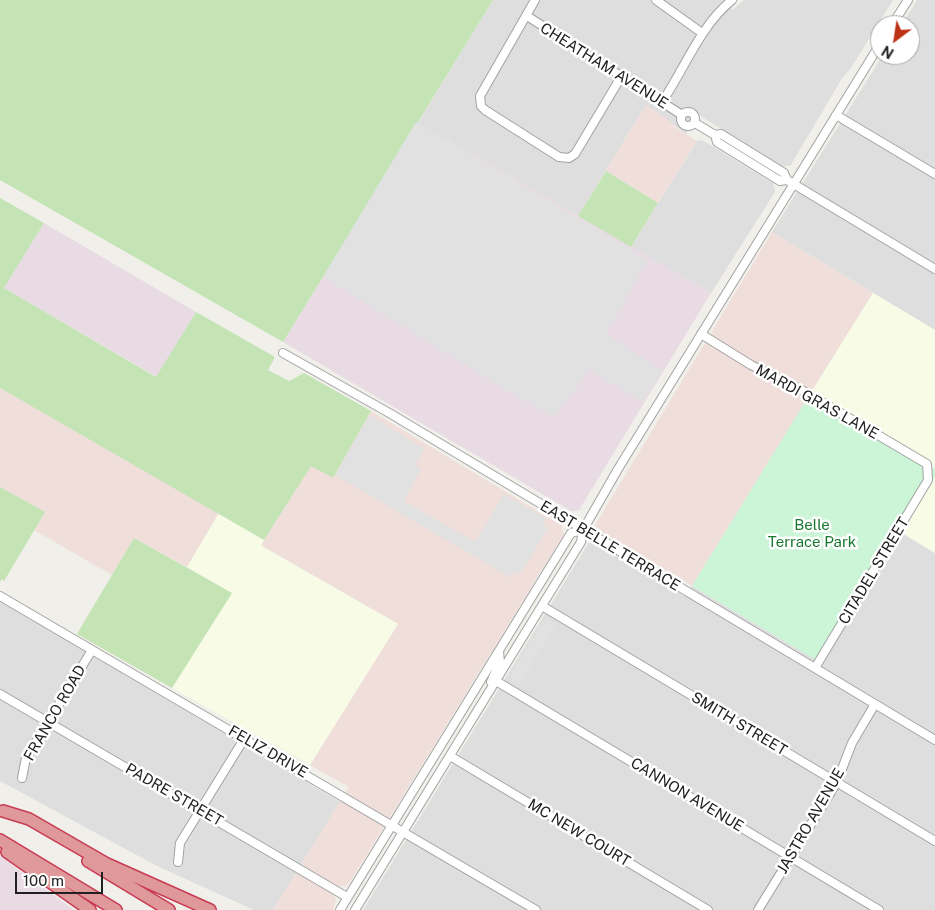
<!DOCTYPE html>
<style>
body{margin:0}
#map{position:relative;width:935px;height:910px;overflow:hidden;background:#f0efe9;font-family:"Public Sans",sans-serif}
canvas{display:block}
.north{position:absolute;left:870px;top:15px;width:50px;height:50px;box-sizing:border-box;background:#fff;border:1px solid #a6a6a6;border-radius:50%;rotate:211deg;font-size:14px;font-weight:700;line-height:20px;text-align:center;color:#212121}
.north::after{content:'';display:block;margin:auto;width:18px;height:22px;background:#bd3115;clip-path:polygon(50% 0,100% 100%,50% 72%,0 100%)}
.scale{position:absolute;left:15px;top:872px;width:88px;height:22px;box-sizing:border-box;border:2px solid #212121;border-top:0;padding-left:6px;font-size:15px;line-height:18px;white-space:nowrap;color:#212121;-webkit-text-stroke:4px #fff;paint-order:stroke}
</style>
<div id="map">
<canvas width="935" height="910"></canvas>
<div class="north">N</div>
<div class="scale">100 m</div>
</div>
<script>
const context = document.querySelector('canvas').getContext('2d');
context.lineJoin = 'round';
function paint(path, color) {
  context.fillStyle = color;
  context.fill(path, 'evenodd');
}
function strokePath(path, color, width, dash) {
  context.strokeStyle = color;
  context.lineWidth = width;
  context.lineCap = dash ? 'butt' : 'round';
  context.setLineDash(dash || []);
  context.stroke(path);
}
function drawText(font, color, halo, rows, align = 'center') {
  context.font = font + ' "Public Sans",sans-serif';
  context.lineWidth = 5;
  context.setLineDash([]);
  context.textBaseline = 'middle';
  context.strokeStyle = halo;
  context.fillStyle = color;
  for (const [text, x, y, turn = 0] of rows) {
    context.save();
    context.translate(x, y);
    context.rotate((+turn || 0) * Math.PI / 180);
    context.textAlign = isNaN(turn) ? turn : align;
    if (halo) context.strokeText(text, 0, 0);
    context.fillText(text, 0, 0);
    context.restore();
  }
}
paint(new Path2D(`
 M493,0H726L733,10L744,0H893L851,68L842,78L791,165L782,167L699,115L686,134L646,105L578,216L418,123Z
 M917,0H935V330L772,232L883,55H910V25H902Z
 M702,140L773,183L775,192L711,293L631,247L697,141Z
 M902,533L935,553V910H363L591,539L684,596L692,586L821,663Z
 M0,601L340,802L273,910H254L157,866L0,781Z`), '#dfdede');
paint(new Path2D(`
 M646,105L667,119L674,127L697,141L658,203L606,171Z
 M772,232L873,293L692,586L594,527Z
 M0,388L219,513L187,567L134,538L112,575L34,530L45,512L0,487Z
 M371,411L561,525L564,534L350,882L346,886H340L334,895L336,900L333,910H273L349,787L310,765L398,624L261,545L311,465L333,478Z`), '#efdeda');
paint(new Path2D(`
 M418,123L711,293L579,510L575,511H571L283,342Z
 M44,223L196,312L157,377L4,288Z
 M0,856L74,910H0Z`), '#e9dbe4');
paint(new Path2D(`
 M873,293L935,330V469L810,394Z
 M935,476V553L902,533Z
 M219,513L264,540L261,546L398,624L310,765L172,688L232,593L187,567Z`), '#f8fce6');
paint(new Path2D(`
 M0,0H493L283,342L0,180Z
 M606,171L658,203L631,247L578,216Z
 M0,198L44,223L4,288L156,377L196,312L275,357L268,370L289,381L304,373L371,411L333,478L311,466L264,540L0,388Z
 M0,487L45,512L4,581L2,579L0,582Z
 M134,538L232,593L172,688L77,634Z`), '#c4e4b5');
paint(new Path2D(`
 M810,394L935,469V476L821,663L692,586Z`), '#cbf5d6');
paint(new Path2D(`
 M416,122L648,260L606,334L662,370L643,402L589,370L555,417L509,392L323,277Z
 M370,415L424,449L415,465L421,469L404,501L475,542L504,494L546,518L543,524L548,528L520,574L514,571L510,577L335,475Z
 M546,618L557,624L518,687L512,683V672Z`), '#e1e1e1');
const minor = new Path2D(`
 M535,0L480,96L481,106L485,110L559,157L569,158L575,154L621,77
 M656,0L702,33
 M527,16L682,115
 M892,25L908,0
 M662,102C685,68 700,26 732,0
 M681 119a7 7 0 1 1 14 0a7 7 0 1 1-14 0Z
 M836,115L935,174
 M695,123L715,135L721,134L784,173L787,180
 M715,135L717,142L780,181L787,180L935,269
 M701,334L751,365L800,389L927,464L928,480L815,668
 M283,353L391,414L935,740
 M0,596L536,910
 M542,606L935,841
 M496,681L879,910
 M491,682L500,662L499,651
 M0,694L347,897
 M450,756L708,910
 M22,778L26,758L92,650
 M178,862L180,843L244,739
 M340,910L571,533L583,530
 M355,910L581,542L583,530L618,469L880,44
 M758,910L837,782L852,743L875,704`);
const highway = new Path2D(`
 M3,811L29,819L107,864L210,910
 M0,840L116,910
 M7,852L90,910
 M88,861L169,910`);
strokePath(minor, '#a2a2a2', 10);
strokePath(highway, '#c93b54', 14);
strokePath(minor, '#fff', 8);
strokePath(highway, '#df999b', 11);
drawText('15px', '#212121', '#fff', [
 ["CHEATHAM AVENUE",604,66,32],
 ["MARDI GRAS LANE",817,402,29],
 ["EAST BELLE TERRACE",610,546,31],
 ["CITADEL STREET",874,571,-59],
 ["FRANCO ROAD",55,713,-60],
 ["SMITH STREET",739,724,31],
 ["FELIZ DRIVE",268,752,30],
 ["PADRE STREET",174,795,30],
 ["CANNON AVENUE",687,795,31],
 ["JASTRO AVENUE",811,821,-60],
 ["MC NEW COURT",579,833,31]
]);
drawText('15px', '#18762f', '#fff', [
 ["Belle",812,525],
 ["Terrace Park",812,542]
]);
</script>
